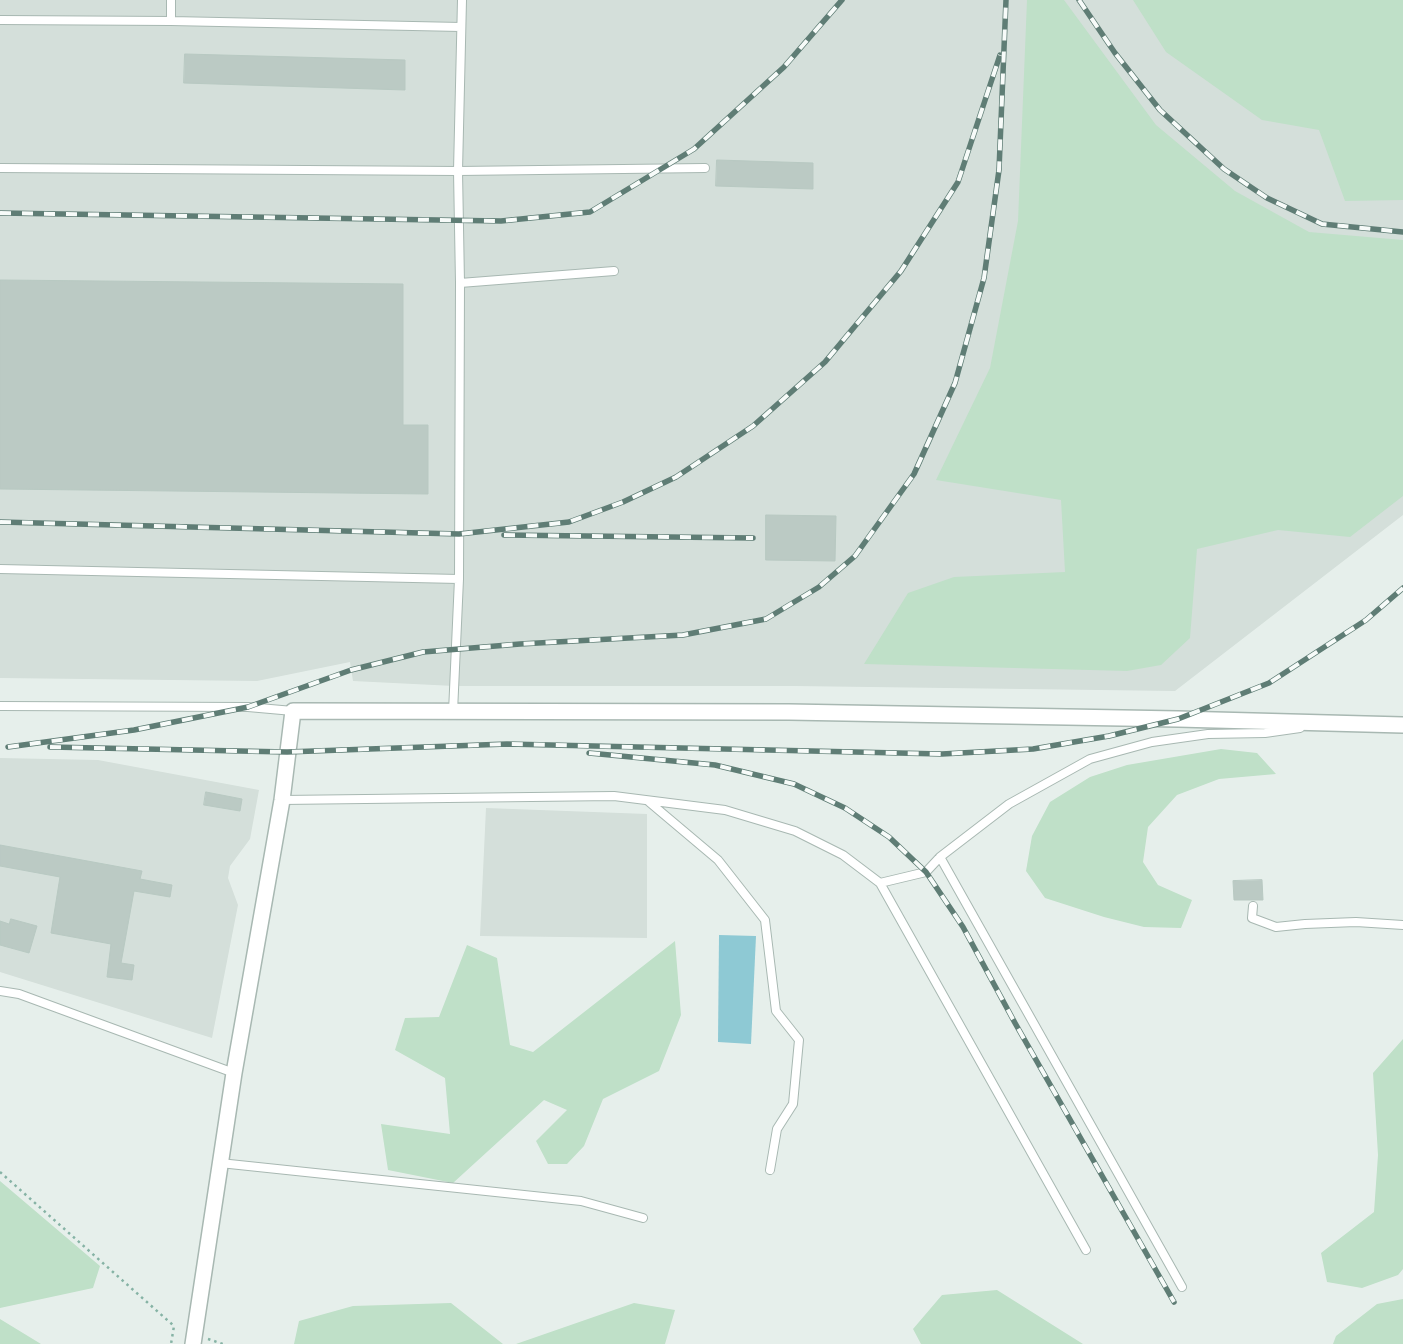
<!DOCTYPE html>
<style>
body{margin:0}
canvas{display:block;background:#e6efeb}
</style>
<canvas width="1403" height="1344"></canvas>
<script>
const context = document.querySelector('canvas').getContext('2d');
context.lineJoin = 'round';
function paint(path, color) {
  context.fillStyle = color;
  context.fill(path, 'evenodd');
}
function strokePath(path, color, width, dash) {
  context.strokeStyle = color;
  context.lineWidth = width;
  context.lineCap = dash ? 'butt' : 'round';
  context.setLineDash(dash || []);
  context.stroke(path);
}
paint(new Path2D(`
 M0,0H1403V515L1175,691L794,686H454L353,681L350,662L257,681L0,678Z
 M0,758L98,760L259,790L250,839L230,866L228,878L238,905L212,1038L0,972Z
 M486,808L647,814V938L480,936Z`), '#d4dfda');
paint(new Path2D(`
 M1027,0H1064L1156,125L1235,191L1309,232L1403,240V496L1350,537L1278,530L1197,549L1190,638L1161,665L1127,671L864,664L908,593L954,577L1065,572L1061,500L936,480L990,368L1018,221Z
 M1133,0H1403V200L1345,201L1319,130L1262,120L1166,52Z
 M1221,749L1257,753L1276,774L1219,779L1177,795L1148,827L1143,862L1158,885L1192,900L1181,928L1144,927L1104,917L1045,898L1026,871L1032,836L1050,802L1090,777L1127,765Z
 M675,941L681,1015L659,1071L603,1099L584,1146L567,1164H548L536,1141L567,1110L544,1100L453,1183L388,1170L381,1124L450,1134L445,1078L395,1050L405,1018L439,1017L467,945L497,958L510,1045L533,1052Z
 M1403,1039V1269L1398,1275L1362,1288L1327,1282L1321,1253L1374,1212L1378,1155L1373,1073Z
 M0,1181L100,1266L93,1288L0,1308Z
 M997,1290L1083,1344H921L913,1329L942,1295Z
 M1403,1299V1344H1333L1336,1336L1377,1304Z
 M451,1303L503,1344H294L299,1321L353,1306Z
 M634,1303L675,1310L665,1344H516Z
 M0,1319L41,1344H0Z`), '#bfe0c8');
paint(new Path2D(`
 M719,935L756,936L751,1044L718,1042Z`), '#8ec9d4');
const building = new Path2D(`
 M185,54L405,60V90L184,83Z
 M717,160L813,163V189L716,186Z
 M0,280L403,284V425H428V494L0,489Z
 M766,515L836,516L835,561L766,560Z
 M206,792L242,799L240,811L204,805Z
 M0,845L142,871L140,879L172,885L170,897L134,891L121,963L134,965L132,980L107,977L111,944L51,933L60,877L0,866Z
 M1262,880L1263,900H1234L1233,881Z
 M11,919L37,926L29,953L0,945V921L9,924Z`);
paint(building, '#bbcac4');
strokePath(building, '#b8c9c2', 1);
const service = new Path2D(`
 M0,20L171,21V0
 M171,21L461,27
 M0,168L458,171L705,168
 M460,283L614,271
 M0,569L459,579L460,283L458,171L462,0
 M0,706L248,707L293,711
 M453,712L459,579
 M282,800L614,796L725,810L795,831L843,855L880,883L1086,1250
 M648,801L718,860L765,920L776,1011L799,1040L793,1104L777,1129L770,1170
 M940,857L1182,1287
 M880,883L926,872L940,857L1009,804L1090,759L1152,742L1208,734L1265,733L1300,728
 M1253,906L1252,918L1276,927L1305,924L1356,922L1403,925
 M0,991L19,994L234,1073
 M220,1163L581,1201L643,1218`);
const tertiary = new Path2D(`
 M193,1344L234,1073L282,800L293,711L789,712L1178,719L1403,725`);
strokePath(service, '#a8b8b2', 10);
strokePath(tertiary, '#a8b8b2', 18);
strokePath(new Path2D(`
 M0,1172L174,1326L171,1344
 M208,1339L223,1344`), '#86b3a5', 2.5, [2.5, 4]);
strokePath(service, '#fff', 8);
strokePath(tertiary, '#fff', 15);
const rail = new Path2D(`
 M1079,0L1115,53L1160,110L1224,169L1267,198L1322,224L1403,232
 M0,213L501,221L590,212L694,149L784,67L842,0
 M0,522L459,534L569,522L623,502L676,477L753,426L825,362L901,271L958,182L1000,55
 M504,535L753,538
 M8,747L134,730L248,707L351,670L423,652L520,644L683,635L766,619L819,587L855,556L914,474L955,383L984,278L999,170L1006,0
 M50,747L287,752L507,744L942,754L1033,749L1109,736L1178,719L1269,683L1366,620L1403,588
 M589,753L715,765L794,784L845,808L889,837L926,872L963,927L1015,1023L1174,1302`);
strokePath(rail, '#5f7d75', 5.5);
strokePath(rail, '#f7fbf9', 4, [11]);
</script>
